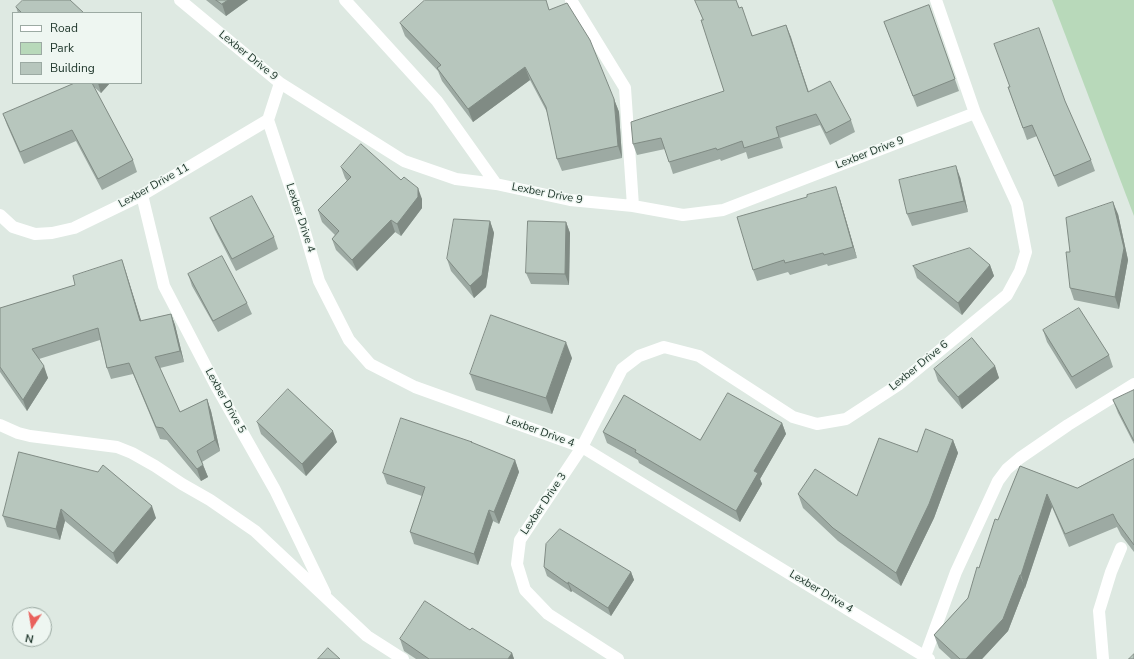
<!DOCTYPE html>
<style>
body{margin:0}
#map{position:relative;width:1134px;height:659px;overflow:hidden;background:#dee9e2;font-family:"Nunito Sans",sans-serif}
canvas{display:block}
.legend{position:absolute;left:12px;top:12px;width:130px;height:72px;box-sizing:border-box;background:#eef6f1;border:1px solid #9caaa3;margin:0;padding:5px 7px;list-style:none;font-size:12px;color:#21382d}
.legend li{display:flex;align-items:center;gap:8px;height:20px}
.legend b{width:20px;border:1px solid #9caaa3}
.north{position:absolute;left:12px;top:607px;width:40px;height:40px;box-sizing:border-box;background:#eef6f1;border:1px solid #9caaa3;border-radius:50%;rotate:192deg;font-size:11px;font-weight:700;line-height:16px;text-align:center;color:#21382d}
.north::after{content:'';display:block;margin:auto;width:14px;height:18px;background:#e9615c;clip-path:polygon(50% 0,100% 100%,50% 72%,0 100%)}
</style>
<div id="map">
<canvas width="1134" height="659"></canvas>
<ul class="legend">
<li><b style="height:5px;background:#fff"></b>Road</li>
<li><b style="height:11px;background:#b8d9ba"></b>Park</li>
<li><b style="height:11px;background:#b7c6bd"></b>Building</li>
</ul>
<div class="north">N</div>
</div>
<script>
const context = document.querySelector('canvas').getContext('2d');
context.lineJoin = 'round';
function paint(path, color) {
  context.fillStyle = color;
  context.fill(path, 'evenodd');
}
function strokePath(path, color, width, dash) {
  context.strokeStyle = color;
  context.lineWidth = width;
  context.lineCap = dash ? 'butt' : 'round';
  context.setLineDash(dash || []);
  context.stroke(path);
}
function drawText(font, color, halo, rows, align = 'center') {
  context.font = font + ' "Nunito Sans",sans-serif';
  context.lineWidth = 3;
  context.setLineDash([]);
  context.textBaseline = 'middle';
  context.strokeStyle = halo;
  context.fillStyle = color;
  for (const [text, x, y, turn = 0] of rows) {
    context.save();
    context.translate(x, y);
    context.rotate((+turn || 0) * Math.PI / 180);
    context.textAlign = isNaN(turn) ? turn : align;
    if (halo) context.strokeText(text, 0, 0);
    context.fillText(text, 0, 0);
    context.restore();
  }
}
paint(new Path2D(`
 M1052,0H1134V216Z`), '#b8d9ba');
strokePath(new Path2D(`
 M180,0L280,83L404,161L456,179L496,184L570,200L633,206L683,215L723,210L975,113
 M345,0L437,101L496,184
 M571,0L625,88L633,206
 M268,120L302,222L319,281L349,340L370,364L415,387L582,447L929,659
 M142,195L164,286L215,384L275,490L325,593
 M0,215L13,227L35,234L52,233L74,228L142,195L268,120L280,83
 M0,425L18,433L30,436L117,447L132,453L155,466L182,484L210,500L255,531L367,636L403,659
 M618,659L548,614L525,590L517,564L520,540L582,447L622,369L639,356L664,347L699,356L793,417L817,424L846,419L898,385L1007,295L1020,271L1026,252L1017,204L975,113L936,0
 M1103,659L1099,611L1111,572L1121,548`), '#fff', 12);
strokePath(new Path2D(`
 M924,659L956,572L998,481L1007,469L1020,458L1068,425L1134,384`), '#fff', 12);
paint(new Path2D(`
 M206,0H248L226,16Z
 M929,5L959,91L917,107L884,22Z
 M16,7L84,13H18Z
 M739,8L753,36L786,25L809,92L851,120L855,132L830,145L820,125L780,138L783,148L748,159L746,152L721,161L720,159L673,174L665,149L637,155L633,144L724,91L703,20Z
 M550,10L614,99L619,112L622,158L562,171L557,159L548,114L530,80L473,122L442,81L438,71L405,36L400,23Z
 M75,83H110L101,93L94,87L133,160L137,172L102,190L76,141L24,164L7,125L3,114Z
 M1008,87L1065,102L1091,160L1095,171L1058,187L1037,136L1027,140Z
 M341,167L401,180L422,199V208L401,236L395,232L357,271L336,250L332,239L335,235L322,222L318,210L347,181L345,178Z
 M960,177L968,212L912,226L907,214Z
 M840,199L857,258L828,266L827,264L790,275L788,272L757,281L753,270Z
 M1118,214L1128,260L1119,309L1074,300L1070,288V252Z
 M210,218L274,237L278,249L236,271L215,230Z
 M490,221L494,233L486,287L474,298L451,271L447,259Z
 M566,222L570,233L569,285L531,284L526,273Z
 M122,260L141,321L171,314L175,325L184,362L160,368L180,412L207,399L211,411L220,451L202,462L208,477L201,481L167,440L160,439L133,374L111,379L107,368L100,340L39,359L48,378L27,411L0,372V308L75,285Z
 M990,265L994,276L962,315L917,278L913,266Z
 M188,274L247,303L252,314L218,332L192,286Z
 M1043,330L1109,355L1113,367L1076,389L1047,342Z
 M572,358L552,414L476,390L470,374Z
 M995,366L999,378L962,409L938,381L934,369Z
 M1134,390V444L1118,413L1113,400Z
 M257,422L337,442L306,476L261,434Z
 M782,423L786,434L760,479L762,484L740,522L639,463L638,460L607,443L603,432L700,440Z
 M953,440L958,453L934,518L901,586L838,541L803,508L798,494L857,496L917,452Z
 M472,443L515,460L519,472L499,524L493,521L478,565L414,544L410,532L422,496L387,484L383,473Z
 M19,452L156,518L117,564L65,521L60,540L7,527L3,516Z
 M1134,459V552L1121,535L1117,527L1069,547L1052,507L1025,588V587L1008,631L982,659H951L939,648L934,635L968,598L979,568L1020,466L1077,488Z
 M544,567L631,572L634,580L611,616L572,591L571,592L547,576Z
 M400,639L512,653L514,659H416L404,651Z`), '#9daaa3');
paint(new Path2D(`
 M228,0H248L226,16L222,4Z
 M786,25L791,37L812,104L808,92Z
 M525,67L530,80L473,122L468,109Z
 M98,83H110L101,93Z
 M614,99L619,112L622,158L618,146Z
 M956,166L960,177L968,212L964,201Z
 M836,187L840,199L857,258L853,247Z
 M418,188L422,199V208L401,236L397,224Z
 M1113,202L1118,214L1128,260L1119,309L1115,297Z
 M391,220L395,232L357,271L352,260Z
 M490,221L494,233L486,287L474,298L470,286Z
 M566,222L570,233L569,285L565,274Z
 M122,260L126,272L145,333L140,321Z
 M990,265L994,276L962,315L958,303Z
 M171,314L175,325L184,362L180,351Z
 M566,342L572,358L552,414L546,398Z
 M44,366L48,378L27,411L23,400Z
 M995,366L999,378L962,409L958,397Z
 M207,399L211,411L220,451L215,440Z
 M782,423L786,434L760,479L762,484L740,522L736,511L754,471Z
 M333,431L337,442L306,476L302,464Z
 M953,440L958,453L934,518L901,586L896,573Z
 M515,460L519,472L499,524L494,512Z
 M203,465L208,477L201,481L197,469Z
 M1047,494L1052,507L1025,588L1021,575Z
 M152,506L156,518L117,564L113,553Z
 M61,509L65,521L60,540L56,529Z
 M489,510L493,521L478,565L474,554Z
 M631,572L634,580L611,616L608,608Z
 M1020,575L1025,587L1008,631L982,659H966Z
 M568,582L572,591L571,592L568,584Z
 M512,653L514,659H508Z`), '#808b84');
const building = new Path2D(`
 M23,0H70L84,13H22L16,7Z
 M216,0H228L222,4Z
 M425,0H546L549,10L567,3L590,40L614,99L618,146L557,159L546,107L525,67L468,109L437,68L441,65L400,23Z
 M695,0H736L739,8L742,7L752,36L786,25L808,92L830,81L851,120L826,133L816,114L776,127L779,137L744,148L742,141L717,150L716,148L669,162L661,138L633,144L631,122L724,91L701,20H703Z
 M929,5L955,79L913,96L884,22Z
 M1039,28L1065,101L1091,160L1054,176L1032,125L1023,128L1008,87H1010L994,44Z
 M75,83H92L133,160L98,179L72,130L20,152L3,114Z
 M361,144L401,180L404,177L418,188V197L397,224L391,220L352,260L332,239L339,231L318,210L351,177L341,167Z
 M956,166L964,201L907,214L899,180Z
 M836,187L853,247L824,255L823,253L785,263L784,260L753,270L737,217L807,197V195Z
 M252,196L274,237L232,259L210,218Z
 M1113,202L1124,248L1115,297L1070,288L1066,252H1070L1066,218Z
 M454,219L490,221L482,275L470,286L447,259Z
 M528,221L566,222L565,274L526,273Z
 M970,248L990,265L958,303L913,266Z
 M222,256L247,303L213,321L188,274Z
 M122,260L140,321L171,314L180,351L155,357L180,412L207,399L215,440L197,451L203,465L197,469L163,428L156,427L129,363L107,368L98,328L32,349L44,366L23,400L0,367V308L75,285L73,276Z
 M1079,308L1109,355L1072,377L1043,330Z
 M491,315L566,342L546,398L470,374Z
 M972,338L995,366L958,397L934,369Z
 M288,389L333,431L302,464L257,422Z
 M1134,390V441L1113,400Z
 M728,393L782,423L754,471L758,473L736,511L635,452L636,450L603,432L624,395L700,440Z
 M401,418L472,442H471L515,460L494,512L489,510L474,554L410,532L425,487L383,473Z
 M926,429L953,440L929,504L896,573L833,528L798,494L815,469L857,496L879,438L917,452Z
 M19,452L98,472L103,465L152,506L113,553L61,509L56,529L3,516Z
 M1134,459V545L1117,522L1113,514L1065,534L1047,494L1021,575H1020L1003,619L966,659H960L934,635L968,598L977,567L979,568L995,519L998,520L1020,466L1077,488Z
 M560,529L631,572L608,608L568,582V584L544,567L546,544Z
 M425,601L470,630L472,628L512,653L508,659H429L400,639Z
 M328,648L340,659H318Z
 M1134,654V659H1129Z`);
paint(building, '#b7c6bd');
strokePath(building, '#808b84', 1);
drawText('11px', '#21382d', '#eef6f1', [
 ["Lexber Drive 9",248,56,39],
 ["Lexber Drive 9",870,153,-21],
 ["Lexber Drive 11",154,186,-29],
 ["Lexber Drive 9",547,194,11],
 ["Lexber Drive 4",300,218,72],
 ["Lexber Drive 6",919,366,-39],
 ["Lexber Drive 5",225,401,61],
 ["Lexber Drive 4",540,432,20],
 ["Lexber Drive 3",544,504,-56],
 ["Lexber Drive 4",821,592,31]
]);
</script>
